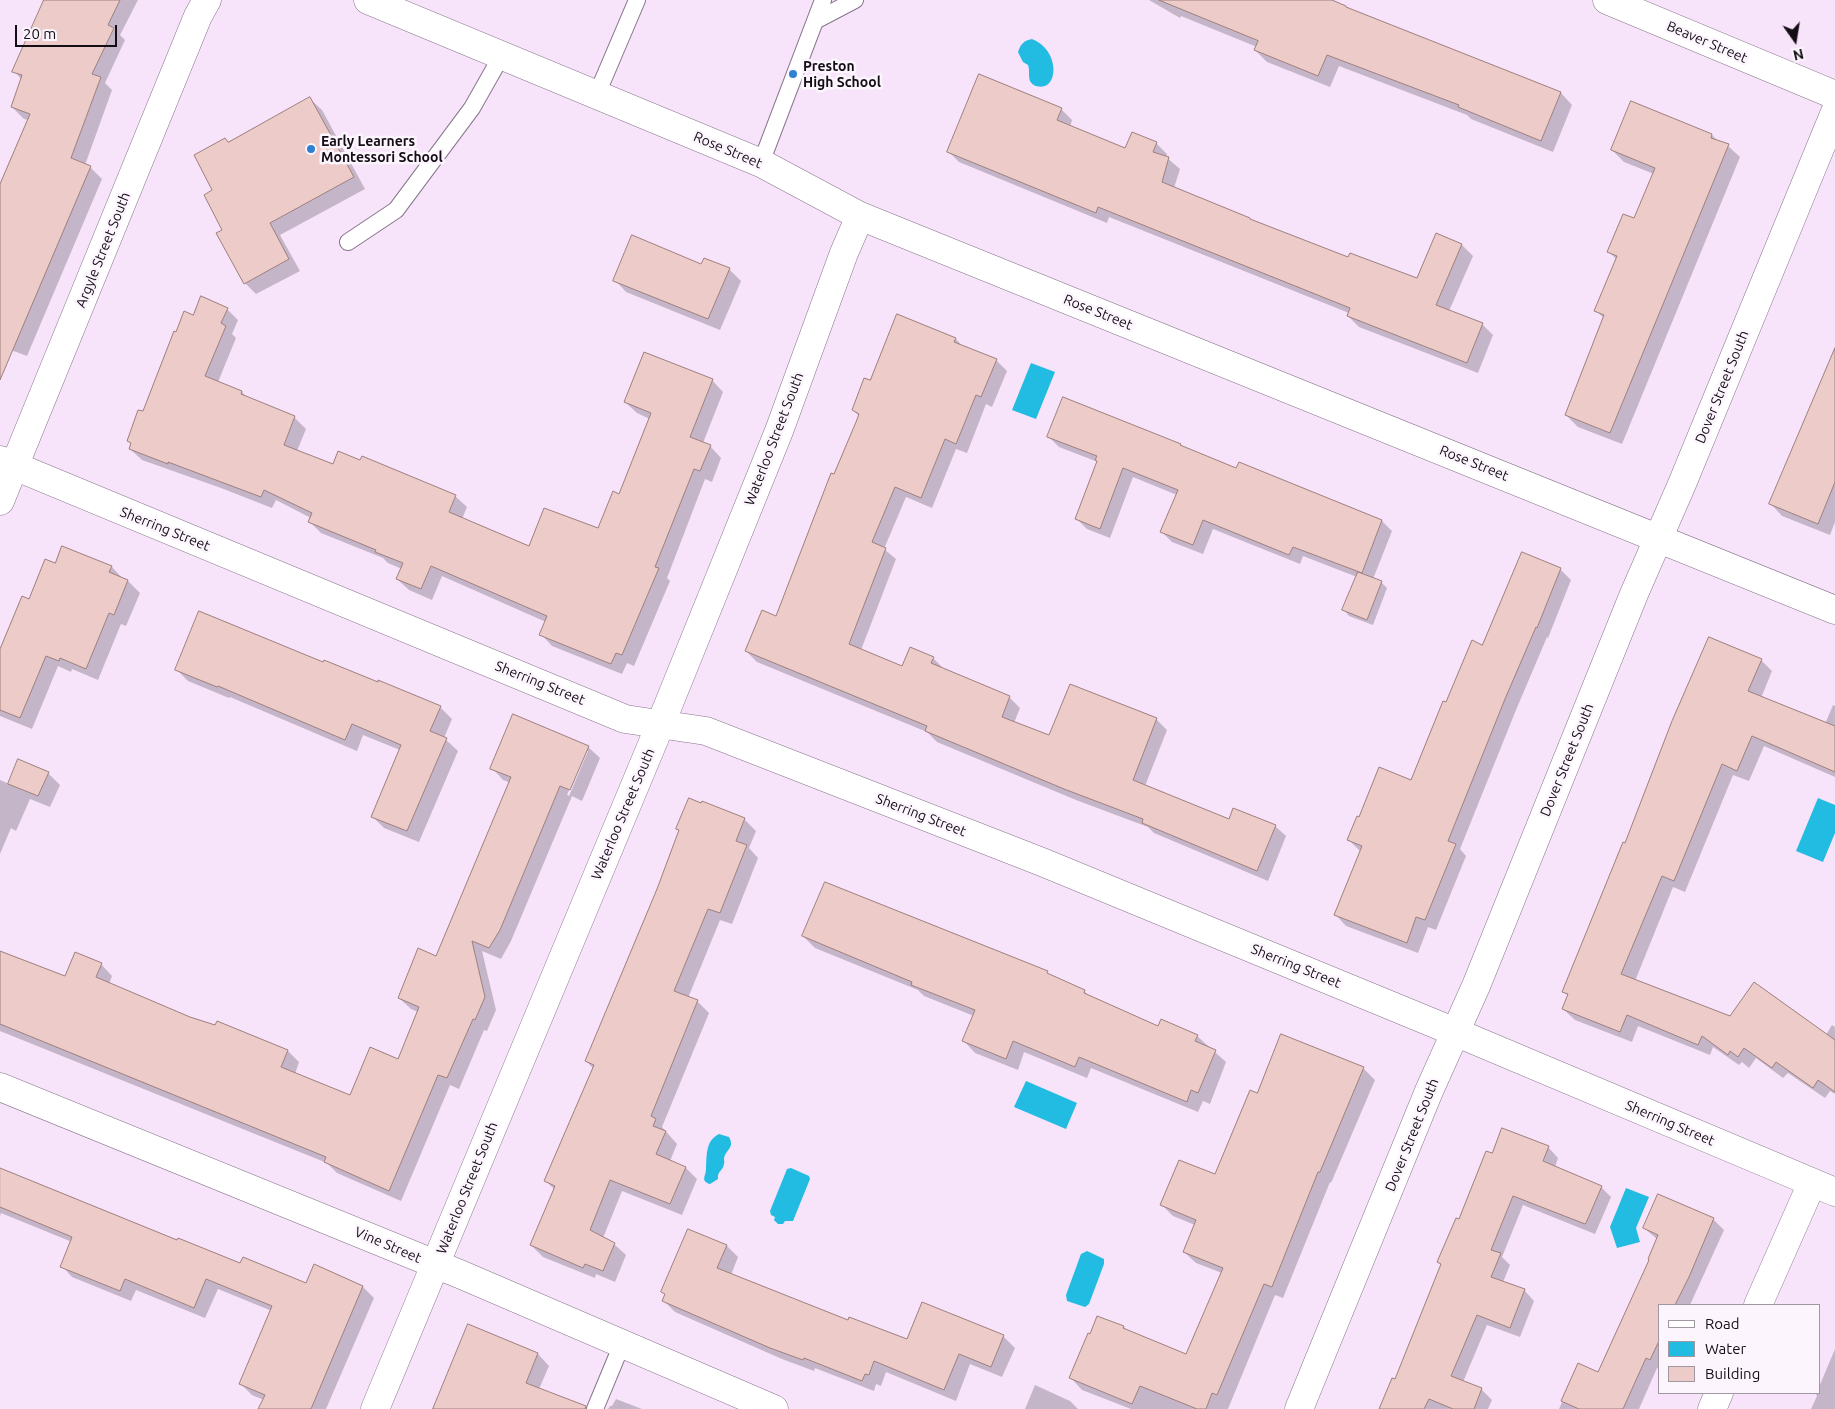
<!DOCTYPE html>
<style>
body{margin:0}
#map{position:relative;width:1835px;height:1409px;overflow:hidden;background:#f7e3fa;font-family:Ubuntu,sans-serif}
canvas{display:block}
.legend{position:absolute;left:1658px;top:1304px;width:162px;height:90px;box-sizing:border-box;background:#fdf5fe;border:1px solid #9f98a1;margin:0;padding:6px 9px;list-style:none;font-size:15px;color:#130d15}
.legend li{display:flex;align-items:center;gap:10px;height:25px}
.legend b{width:25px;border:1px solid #9f98a1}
.north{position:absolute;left:1770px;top:15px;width:50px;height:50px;-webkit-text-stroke:4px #fdf5fe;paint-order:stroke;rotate:167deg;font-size:14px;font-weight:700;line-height:20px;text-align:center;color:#130d15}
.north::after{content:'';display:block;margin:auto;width:18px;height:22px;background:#130d15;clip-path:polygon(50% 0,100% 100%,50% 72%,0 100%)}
.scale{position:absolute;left:15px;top:25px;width:102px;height:22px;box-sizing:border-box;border:2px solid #130d15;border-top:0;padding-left:6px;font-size:15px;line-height:18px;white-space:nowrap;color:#130d15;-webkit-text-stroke:4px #fdf5fe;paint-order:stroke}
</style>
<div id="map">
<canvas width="1835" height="1409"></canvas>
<ul class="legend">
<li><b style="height:6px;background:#fff"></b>Road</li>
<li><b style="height:14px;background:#22bce2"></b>Water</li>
<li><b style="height:14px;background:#eccbc9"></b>Building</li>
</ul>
<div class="north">N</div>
<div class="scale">20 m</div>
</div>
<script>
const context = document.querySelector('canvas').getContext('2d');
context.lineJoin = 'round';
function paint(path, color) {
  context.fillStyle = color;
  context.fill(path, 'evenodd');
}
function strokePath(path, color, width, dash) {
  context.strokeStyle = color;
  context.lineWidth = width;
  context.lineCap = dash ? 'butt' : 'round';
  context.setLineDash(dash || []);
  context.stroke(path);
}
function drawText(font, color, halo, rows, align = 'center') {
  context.font = font + ' Ubuntu,sans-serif';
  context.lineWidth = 5;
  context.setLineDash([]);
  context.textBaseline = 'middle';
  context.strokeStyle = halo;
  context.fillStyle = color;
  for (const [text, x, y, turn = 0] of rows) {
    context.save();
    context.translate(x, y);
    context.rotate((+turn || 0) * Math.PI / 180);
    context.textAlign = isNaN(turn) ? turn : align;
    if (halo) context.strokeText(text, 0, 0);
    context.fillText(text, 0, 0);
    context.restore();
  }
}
paint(new Path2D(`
 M1032,39C1061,50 1059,93 1036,86C1033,85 1032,84 1030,81C1028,76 1030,70 1028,65L1023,62L1018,52C1021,43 1024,41 1032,39Z
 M1031,363L1055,372L1036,419L1012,410Z
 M1818,798L1835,805V833L1823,862L1796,851Z
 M1026,1081L1077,1103L1066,1129L1014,1107Z
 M719,1134L729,1137C734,1146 729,1148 725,1155C723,1159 725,1161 724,1164C723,1171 717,1171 718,1179L710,1184C700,1181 706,1176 706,1169C707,1156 705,1141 719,1134Z
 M791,1168L809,1176L810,1179L793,1221H785L783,1224H778L774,1220L775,1217L771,1215L770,1211L787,1169Z
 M1626,1188L1649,1197L1636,1228L1640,1242L1617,1248L1610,1227Z
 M1087,1251L1104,1259V1264L1089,1304L1085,1307L1067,1301L1066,1295L1081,1254Z`), '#22bce2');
paint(new Path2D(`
 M45,0H138L120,35L125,40L105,83L112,90L85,165L90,167L102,179L27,356L0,346V187L29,120L24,119L12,107L22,80L14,71Z
 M1149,0H1330L1348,9L1561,93L1572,105L1553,152L1471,119L1467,115L1339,66L1330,87L1267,62L1255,50L1257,47L1181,16L1180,18Z
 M310,99L322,110L365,189L280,235L300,271L256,294L245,283L224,230L214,191L229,143Z
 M1061,109L1072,120L1070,127L1126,150L1156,143L1167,154L1166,157L1180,169L1174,188L1252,221L1349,259L1418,279L1462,245L1473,256L1449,311L1482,324L1493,335L1478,373L1359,327L1348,316L1349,313L1109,217L1107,223L959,162L948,151Z
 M1712,135L1719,142L1728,146L1740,157L1622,444L1578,427L1566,415L1604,318L1596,311L1617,260L1609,252L1635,220L1654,174L1624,162L1612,150Z
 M729,269L741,281L720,330L626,292L615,280Z
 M227,309L238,320L232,334L236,338L218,382L242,392L249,399L294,417L306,429L297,451L333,466L455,496L467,507L462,519L530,548L599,530L620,495L650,419L637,413L625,402L712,380L723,392L703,443L710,446L721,458L712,482L705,479L667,578L670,581L634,666L627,663L622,674L552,646L541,634L546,622L442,576L432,600L409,590L397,579L402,569L388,563L383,558L321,533L310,522L311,518L276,500L272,508L221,488L142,460L130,449L132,445L128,441L144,413L176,334L194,316Z
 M956,339L964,348L996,360L1007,371L992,407L986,404L967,453L956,449L932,508L906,497L884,549L896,559L861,650L903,668L933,658L944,669L1009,697L1020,708L1014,723L1050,737L1156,719L1167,730L1145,786L1229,821L1275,826L1286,836L1268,881L1154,833L1148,827L1076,800L937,742L927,732L757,662L746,651L776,617L859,416L853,410L871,382Z
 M1835,358V522L1830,535L1782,516L1771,504Z
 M1049,437L1180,445L1183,448L1237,470L1239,464L1382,521L1392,531L1373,579L1381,582L1387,588L1373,625L1349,616L1344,610L1357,577L1303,556L1300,564L1213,529L1203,554L1172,542L1162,532L1177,495L1133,477L1110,538L1087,529L1077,519L1098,462L1059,447Z
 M63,547L112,567L123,579L128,581L140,593L126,626L121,624L98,680L72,669L71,672L58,666L32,729L0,716V660L30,600L56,565Z
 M1560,569L1571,580L1548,638L1547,637L1516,710L1460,849L1466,856L1436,930L1428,927L1418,953L1346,926L1335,914L1361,852L1349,840L1412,781L1447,704L1483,646Z
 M1761,660L1772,671L1761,698L1825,724L1833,705L1835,706V777L1764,746L1749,781L1733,775L1685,892L1673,887L1635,981L1730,1017L1826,1035L1832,1025L1835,1027V1094L1830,1091L1825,1098L1788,1073L1783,1078L1756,1058L1749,1068L1742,1062L1739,1065L1713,1047L1710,1055L1638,1026L1632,1042L1575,1020L1563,1009L1568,996L1563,991L1626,845Z
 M324,663L440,707L452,719L444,738L458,751L419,842L384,828L372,816L400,750L363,735L357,751L230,697L229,698L188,681L176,669Z
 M588,747L600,758L582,801L572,796L511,941L501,959L482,951L496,1010L487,1031L484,1030L459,1089L450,1085L401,1201L337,1173L327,1163L0,1031V952L66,978L101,964L112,976L109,984L190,1018L288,1051L299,1062L295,1074L350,1097L398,1060L418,1012L411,1009L399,998L437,958L511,783L503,780L492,768ZM585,751H588L569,796L567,795Z
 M48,773L60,785L50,807L30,799L16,831L11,828L0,854V780L9,784Z
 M744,819L756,831L749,848L758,858L732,924L720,920L688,998L697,1001L709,1013L662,1127L677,1144L670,1161L686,1168L697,1179L682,1215L622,1191L603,1238L614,1244L626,1255L615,1282L596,1274L595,1278L543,1257L531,1245L555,1190L545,1180L593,1068L586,1061L658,889L680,831L678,829Z
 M803,936L1047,973L1050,976L1084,991L1091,998L1159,1027L1197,1036L1226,1062L1210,1104L1203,1101L1198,1112L1091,1068L1087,1078L1024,1052L1018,1070L975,1053L964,1041L974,1016L924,996L918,990L815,948Z
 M1363,1068L1375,1080L1331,1183L1330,1182L1283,1298L1275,1295L1228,1409H1131L1082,1390L1071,1378L1098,1317L1124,1327L1128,1332L1187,1355L1222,1273L1196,1263L1184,1252L1195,1225L1173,1216L1162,1205L1216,1176L1257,1095Z
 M1548,1147L1558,1158L1555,1167L1601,1187L1611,1197L1595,1234L1523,1205L1502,1257L1510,1265L1503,1282L1524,1290L1534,1301L1520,1337L1487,1325L1463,1382L1482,1390L1492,1400L1488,1409H1380L1396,1381L1442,1265L1438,1262L1493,1154Z
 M0,1169L177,1242L241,1265L306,1285L315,1266L363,1287L374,1298L326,1409H260L264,1400L252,1395L241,1384L272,1311L218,1289L205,1318L136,1290L131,1301L72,1277L62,1266L72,1242L1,1213L0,1216Z
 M1713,1219L1724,1230L1690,1305H1659V1369L1657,1368L1639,1409H1559L1579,1364L1599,1373L1651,1260L1658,1240L1644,1228Z
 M689,1230L727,1246L738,1257L731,1275L848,1322L908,1340L1003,1336L1015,1348L1002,1377L970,1364L956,1401L886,1372L881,1386L876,1384L874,1391L815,1368L814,1371L782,1359L675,1312L664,1301Z
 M469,1326L538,1354L549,1366L539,1389L587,1409H434Z
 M1835,1349V1409H1811L1817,1396L1816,1394L1819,1393V1387Z
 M1035,1385L1070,1401L1078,1409H1025Z
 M616,1399L642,1409H608L610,1406H612Z`), '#0003');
const building = new Path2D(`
 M44,0H120L108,25L114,28L92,74L101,77L71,158L91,166L0,380V184L30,114L11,107L22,75L12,72Z
 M1159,0H1332L1346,6V7L1561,92L1541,141L1458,107L1459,105L1327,55L1318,76L1254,50L1258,41Z
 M979,74L1062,108L1057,120L1125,148L1132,132L1157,142L1153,152L1169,157L1162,182L1250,218V219L1348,257L1350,253L1417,278L1436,233L1462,244L1436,305L1483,323L1467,363L1347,316L1350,308L1098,207L1096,213L947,152Z
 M310,97L354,177L270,223L289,259L244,284L216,233L222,230L204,195L212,190L194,155L225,138L228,142Z
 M1631,101L1712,134L1711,138L1729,144L1610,433L1565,415L1604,315L1594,311L1617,256L1607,252L1623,214L1634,218L1655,168L1611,150Z
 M632,235L701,264L704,258L730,268L708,319L613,281Z
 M201,296L228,308L221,323L226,326L205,376L242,391L241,394L295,416L284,445L333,464L338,451L360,460L362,456L456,495L449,512L529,546L544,508L598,528L613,491L619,494L651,413L624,402L644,352L713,379L690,437L711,445L700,471L694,469L655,567L659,568L622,655L616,653L611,664L539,635L547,616L431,566L421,589L396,579L403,563L375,552L376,550L308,522L312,513L264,490L261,497L168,462V464L129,449L131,443L127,441L138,410L143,411L174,331L176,332L184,311L193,315Z
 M897,314L956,338L954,342L997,359L981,397L976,395L956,444L945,439L921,498L895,487L872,542L886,548L849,644L902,666L910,647L934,657L931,663L1010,696L1002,717L1049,735L1070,684L1157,718L1133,780L1229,819L1233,808L1276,825L1257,871L1142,823L1143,819L1064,789L925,731L927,726L745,651L762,610L776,616L831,473L834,474L856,422L859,414L852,410L864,378L870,380Z
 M1835,348V482L1818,524L1769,504Z
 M1063,397L1181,444L1180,445L1236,468L1239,462L1382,520L1362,573L1293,547L1289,555L1203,520L1193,545L1160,532L1178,490L1123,468L1100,529L1075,519L1097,461L1095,460L1097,456L1047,437Z
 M62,546L112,566L109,572L128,580L114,615L109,613L86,669L60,658L59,661L46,656L20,718L0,710V649L22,596L29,599L45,559L55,563Z
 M1522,552L1561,568L1537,628L1536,627L1505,699L1448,841L1456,844L1425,920L1416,917L1407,943L1334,915L1362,846L1347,840L1357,816L1359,817L1379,767L1411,780L1443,701L1446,702L1472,640L1482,645Z
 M1358,572L1382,581L1367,620L1342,610Z
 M199,611L323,662L324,660L378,682V680L441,706L430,731L447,738L407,831L371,817L401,745L352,724L345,740L218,686L217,687L175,670Z
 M1709,637L1762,659L1748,691L1835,726V772L1752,736L1737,771L1722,764L1674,881L1662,876L1621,974L1730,1016L1754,982L1835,1040V1092L1818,1080L1813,1088L1776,1062L1772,1068L1744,1048L1738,1057L1730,1051L1728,1055L1702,1036L1698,1045L1627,1015L1620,1032L1562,1009L1568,994L1562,992L1623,842L1625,843L1672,721Z
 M513,714L589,746L570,790L560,786L500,930L489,948L472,941L485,997L475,1020L473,1019L447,1078L438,1075L389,1191L324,1162L326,1157L0,1024V951L65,976L75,952L102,963L96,977L190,1017L215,1025L217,1021L288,1050L281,1067L350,1095L370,1047L398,1059L419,1007L398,998L418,948L436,956L511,777L490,769Z
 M18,759L49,772L38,796L8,784Z
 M689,798L701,803L702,801L745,818L736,841L747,845L720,913L708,909L674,991L698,1000L651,1116L656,1119L653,1126L666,1131L656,1154L686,1167L670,1204L610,1180L590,1230L615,1243L603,1271L585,1264L583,1268L530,1245L555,1186L544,1181L594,1065L585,1061L657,889L679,830L676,829Z
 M825,882L1048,971L1047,973L1085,990L1084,993L1158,1026L1161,1019L1198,1035L1195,1041L1216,1050L1198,1093L1191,1090L1187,1102L1079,1057L1075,1067L1013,1041L1006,1059L962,1041L975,1010L911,985L912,982L802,936Z
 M1281,1034L1364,1067L1320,1172H1318L1272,1287L1264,1284L1217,1395L1212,1393L1206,1409H1197L1140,1386L1132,1404L1069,1378L1088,1333L1090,1334L1097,1316L1124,1326L1123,1328L1186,1354L1223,1268L1183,1252L1196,1220L1160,1205L1179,1160L1215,1174L1250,1090L1257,1093Z
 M1502,1128L1549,1146L1543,1161L1602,1186L1586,1223L1585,1224L1513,1196L1491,1250L1501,1253L1491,1277L1525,1289L1510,1328L1477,1315L1451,1376L1482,1388L1474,1409H1453L1429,1399L1424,1409H1379L1392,1378L1395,1379L1441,1264L1437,1262L1456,1218L1459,1219L1486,1151L1492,1153Z
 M0,1168L177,1240L178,1238L240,1263L243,1257L306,1283L314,1264L363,1286L311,1409H258L265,1395L239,1384L272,1306L206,1279L194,1308L125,1279L120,1291L60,1267L72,1237L0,1207Z
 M1658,1194L1714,1218L1689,1277L1675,1305H1659V1341L1650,1360L1646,1358L1623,1409H1579L1561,1401L1578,1363L1598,1372L1649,1260L1648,1259L1658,1235L1643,1228Z
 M688,1229L727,1245L717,1268L848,1320L849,1317L907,1339L922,1302L1004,1335L991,1367L959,1354L944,1390L874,1361L869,1375L865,1374L862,1381L804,1358L803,1360L770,1348L662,1301L665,1294L661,1292Z
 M468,1324L538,1353L526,1383L586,1406L585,1409H433Z`);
paint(building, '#eccbc9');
strokePath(building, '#9d7f7d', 1);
const lane = new Path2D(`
 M815,21L855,0
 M597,94L637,0
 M761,163L823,0
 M348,242L396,210L472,108L502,55
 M595,1409L622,1344`);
const street = new Path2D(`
 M368,0L761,163L860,216L1835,610
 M1607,0L1835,95
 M0,460L625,719L706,731L1042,862L1455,1032L1835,1192
 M0,501L198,16L207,0
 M0,1087L462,1275L774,1409
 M375,1409L661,723L779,431L844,253L860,216
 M1299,1409L1429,1091L1476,986L1634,594L1682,484L1835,112`);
const secondary = new Path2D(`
 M1758,1305L1812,1183
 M1712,1409L1719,1393`);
strokePath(lane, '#87768b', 18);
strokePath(street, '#87768b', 29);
strokePath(secondary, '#87768b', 29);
strokePath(lane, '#fff', 16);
strokePath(street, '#fff', 28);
strokePath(secondary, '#fff', 28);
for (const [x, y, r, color] of [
 [793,74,5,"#2e81d0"],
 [311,149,5,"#2e81d0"]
]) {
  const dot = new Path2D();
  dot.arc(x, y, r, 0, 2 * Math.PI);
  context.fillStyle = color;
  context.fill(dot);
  strokePath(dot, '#fdf5fe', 2);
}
drawText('14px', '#130d15', '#fdf5fe', [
 ["Beaver Street",1707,42,23],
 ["Rose Street",728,150,23],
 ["Argyle Street South",103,250,-68],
 ["Rose Street",1098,312,22],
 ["Dover Street South",1722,387,-68],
 ["Waterloo Street South",774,439,-69],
 ["Rose Street",1474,463,22],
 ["Sherring Street",165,529,22],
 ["Sherring Street",540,683,22],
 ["Dover Street South",1567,760,-68],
 ["Waterloo Street South",623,814,-67],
 ["Sherring Street",921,815,21],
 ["Sherring Street",1296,966,22],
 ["Sherring Street",1670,1123,23],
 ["Dover Street South",1412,1135,-68],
 ["Waterloo Street South",467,1188,-68],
 ["Vine Street",388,1245,23]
]);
drawText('bold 14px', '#130d15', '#fdf5fe', [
 ["Preston",803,66],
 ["High School",803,82],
 ["Early Learners",321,141],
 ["Montessori School",321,157]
], 'left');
</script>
